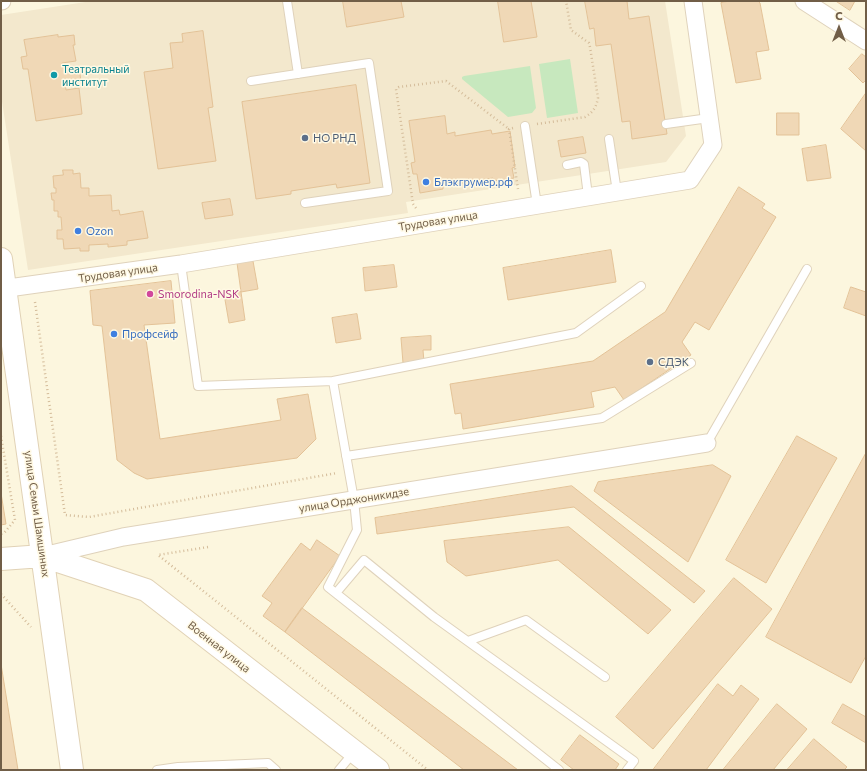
<!DOCTYPE html>
<meta charset="utf-8">
<style>
body{margin:0}
#map{position:relative;width:867px;height:771px;overflow:hidden;background:#fcf6de;font-family:Commissioner,sans-serif}
canvas{display:block}
.frame{position:absolute;inset:0;border:2px solid #715e47;pointer-events:none}
.north{position:absolute;left:819px;top:8px;width:40px;height:40px;-webkit-text-stroke:3px #fff9e4;paint-order:stroke;rotate:0deg;font-size:11px;font-weight:700;line-height:16px;text-align:center;color:#715e47}
.north::after{content:'';display:block;margin:auto;width:14px;height:18px;background:#715e47;clip-path:polygon(50% 0,100% 100%,50% 72%,0 100%)}
</style>
<div id="map">
<canvas width="867" height="771"></canvas>
<div class="frame"></div>
<div class="north">С</div>
</div>
<script>
const context = document.querySelector('canvas').getContext('2d');
context.lineJoin = 'round';
function paint(path, color) {
  context.fillStyle = color;
  context.fill(path, 'evenodd');
}
function strokePath(path, color, width, dash) {
  context.strokeStyle = color;
  context.lineWidth = width;
  context.lineCap = dash ? 'butt' : 'round';
  context.setLineDash(dash || []);
  context.stroke(path);
}
function drawText(font, color, halo, rows, align = 'center') {
  context.font = font + ' Commissioner,sans-serif';
  context.lineWidth = 3;
  context.setLineDash([]);
  context.textBaseline = 'middle';
  context.strokeStyle = halo;
  context.fillStyle = color;
  for (const [text, x, y, turn = 0] of rows) {
    context.save();
    context.translate(x, y);
    context.rotate((+turn || 0) * Math.PI / 180);
    context.textAlign = isNaN(turn) ? turn : align;
    if (halo) context.strokeText(text, 0, 0);
    context.fillText(text, 0, 0);
    context.restore();
  }
}
paint(new Path2D(`
 M92,1H665L686,136L666,162L406,202L408,213L28,270L1,95V15Z`), '#f3e8cd');
paint(new Path2D(`
 M570,59L578,113L547,118L539,64Z
 M530,66L536,108L532,113L508,117L462,79V77L464,76Z`), '#c7e8be');
const building = new Path2D(`
 M343,1H401L404,17L347,27Z
 M498,1H531L537,37L504,42Z
 M585,1H627L629,19L649,16L667,134L632,139L630,121L622,122L611,44L596,46L594,28L590,29Z
 M730,1H758L760,3L769,50L756,52L761,79L736,83L721,3Z
 M836,1H855L850,10Z
 M203,31L213,107L208,108L216,161L158,169L144,72L173,68L170,43L183,42L182,34Z
 M58,35V37L74,35L75,45H73L76,61L62,63V67L68,66V70L79,68L81,81L65,83L66,90L79,88L82,114L36,121L28,69H23L21,57L27,56L24,40Z
 M862,54L866,57V80L863,83L849,69Z
 M356,85L370,183L337,188L336,184L291,191V194L256,199L242,102Z
 M866,93V151L841,129Z
 M777,113H799V135H777Z
 M445,116L447,134L455,132V136L491,130L492,134L510,131L515,167L512,168L514,178L493,181V178L443,186V189L420,193L417,174H413L411,163L415,162L409,121Z
 M583,137L586,153L561,157L558,141Z
 M826,145L831,178L807,181L802,149Z
 M63,170H73V174L80,173L81,188H89V196L111,195L112,211L119,210L120,215L143,211L148,238L127,241V245L108,247V244L89,245V251H80V248L64,249L63,239H57V230H62L61,217H58V211H54V200H52L51,193H56V188H54L53,176L63,175Z
 M739,187L765,204L762,208L776,217L709,330L695,322L682,342L691,355L624,400L615,387L591,392L594,407L463,429L461,413L455,414L450,384L593,361L665,312Z
 M230,199L233,215L205,219L202,203Z
 M611,250L616,282L508,300L503,268Z
 M253,261L258,289L241,292L237,263Z
 M394,265L397,287L365,291L363,268Z
 M171,281L175,323L144,325L160,439L281,420L277,399L308,394L316,439L297,458L147,479L134,473L117,460L102,326L93,325L90,291Z
 M851,287L866,292V316L844,308Z
 M241,292L245,320L229,323L224,294Z
 M357,314L361,339L336,343L332,318Z
 M431,336V350H423L424,362L403,363L401,338Z
 M797,436L837,458L766,583L726,560Z
 M866,453V656L851,683L766,637Z
 M713,465L731,476L688,562L594,491L598,482Z
 M572,486L705,591L694,603L574,507L377,534L375,518Z
 M1,493L6,524L1,525Z
 M569,527L671,610L648,634L558,560L466,576L447,562L444,541Z
 M317,540L340,556L285,632L263,616L272,603L262,596L301,543L310,550Z
 M734,578L772,609L653,749L616,717Z
 M302,608L518,770H464L285,632Z
 M1,664L18,770H1Z
 M718,684L733,696L741,685L759,699L706,770H653Z
 M777,704L807,729L773,770H723Z
 M843,704L866,717V743L832,723Z
 M580,735L619,764L615,770H574L561,760Z
 M814,739L847,767L844,770H787Z`);
paint(building, '#f0d8b6');
strokePath(building, '#e3c297', 1);
const lane = new Path2D(`
 M287,1L298,74
 M251,81L369,63L388,191L305,203
 M666,124L709,118
 M525,126L537,205
 M609,139L617,192
 M567,165L581,162L584,164L588,196
 M181,264L198,386L333,381L354,500L357,530L328,587L559,770
 M333,381L576,333L641,286
 M707,443L807,269
 M346,456L602,418L691,363
 M336,593L364,560L434,617L634,761L627,770
 M468,641L526,620L605,677
 M157,770L178,767L268,763L276,770
 M339,770L354,752`);
const street = new Path2D(`
 M1,1H2
 M804,1L866,41
 M1,289L181,264L690,180L713,145L693,1
 M43,556L123,537L707,443`);
const secondary = new Path2D(`
 M1,259L72,770
 M1,559L43,556L146,590L378,770`);
strokePath(lane, '#dfd2bb', 10);
strokePath(street, '#dfd2bb', 19);
strokePath(secondary, '#e1d2b6', 24);
strokePath(new Path2D(`
 M537,124L585,117C593,112 596,108 598,98L590,47L589,43L571,30L566,1
 M513,128L509,129L518,189
 M416,208L413,204L396,89L399,87L446,81L509,129
 M35,302L65,515L89,517L337,473
 M1,436L15,520L4,533L1,534
 M208,547L158,555L428,770
 M1,594L31,627`), '#d4bc9a', 2.5, [1, 3]);
strokePath(lane, '#fff', 8);
strokePath(street, '#fff', 17);
strokePath(secondary, '#fff', 22);
for (const [x, y, r, color] of [
 [54,75,4,"#0f9aa8"],
 [305,138,4,"#5c6f8a"],
 [426,182,4,"#3f7fe0"],
 [78,231,4,"#3f7fe0"],
 [150,294,4,"#d1479c"],
 [114,334,4,"#3f7fe0"],
 [650,362,4,"#5c6f8a"]
]) {
  const dot = new Path2D();
  dot.arc(x, y, r, 0, 2 * Math.PI);
  context.fillStyle = color;
  context.fill(dot);
  strokePath(dot, '#fff9e4', 1.5);
}
drawText('11px', '#0d838f', '#fff9e4', [
 ["Театральный",62,69],
 ["институт",62,82]
], 'left');
drawText('11px', '#4e5e75', '#fff9e4', [
 ["НО РНД",313,138],
 ["СДЭК",658,362]
], 'left');
drawText('11px', '#366cbe', '#fff9e4', [
 ["Блэкгрумер.рф",434,182],
 ["Ozon",86,231],
 ["Профсейф",122,334]
], 'left');
drawText('11px', '#715e47', '#fff9e4', [
 ["Трудовая улица",438,221,-9],
 ["Трудовая улица",118,273,-8],
 ["улица Орджоникидзе",354,500,-9],
 ["улица Семьи Шамшиных",37,514,82],
 ["Военная улица",219,647,38]
]);
drawText('11px', '#b23c85', '#fff9e4', [
 ["Smorodina-NSK",158,294]
], 'left');
</script>
